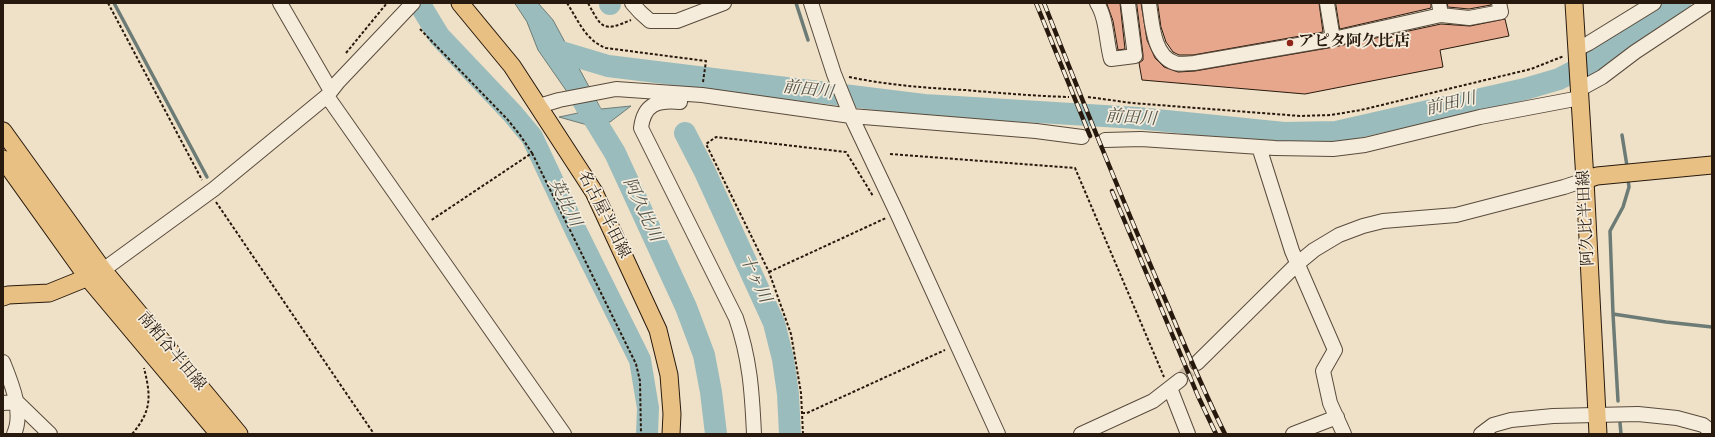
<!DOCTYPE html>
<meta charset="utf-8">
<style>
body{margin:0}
#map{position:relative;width:1715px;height:437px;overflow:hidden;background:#efe1c7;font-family:"IM FELL DW Pica",serif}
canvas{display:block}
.frame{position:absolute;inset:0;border:4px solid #27190d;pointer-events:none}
</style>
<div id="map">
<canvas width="1715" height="437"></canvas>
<div class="frame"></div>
</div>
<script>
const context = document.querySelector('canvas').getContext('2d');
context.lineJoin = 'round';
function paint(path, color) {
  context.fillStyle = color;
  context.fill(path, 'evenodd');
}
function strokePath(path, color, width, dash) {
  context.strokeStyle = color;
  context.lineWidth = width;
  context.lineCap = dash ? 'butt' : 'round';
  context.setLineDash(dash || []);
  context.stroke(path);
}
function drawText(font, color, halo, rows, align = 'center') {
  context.font = font + ' "IM FELL DW Pica","Noto Serif JP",serif';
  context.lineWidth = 3.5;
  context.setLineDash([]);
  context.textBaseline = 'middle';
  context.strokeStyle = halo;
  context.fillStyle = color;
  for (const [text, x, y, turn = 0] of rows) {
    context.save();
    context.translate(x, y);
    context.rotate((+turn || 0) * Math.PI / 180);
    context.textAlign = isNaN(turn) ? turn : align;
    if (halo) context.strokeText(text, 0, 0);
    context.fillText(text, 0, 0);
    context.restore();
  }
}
const water = new Path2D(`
 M515,3H538L553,20L601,109L631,106L610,122L591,126L559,117L578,113L570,96L538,50L527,22Z`);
paint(water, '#9bbcbc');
strokePath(water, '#6d7b76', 1);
strokePath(new Path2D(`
 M114,3L207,177
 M796,3L808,40
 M1592,62L1599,72
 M1622,135L1627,166
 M1628,179L1629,187L1623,207L1610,231L1613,314L1666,322L1712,327
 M1613,314L1618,401
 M1620,423L1621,434`), '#6d7b76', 3.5);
strokePath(new Path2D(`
 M419,3L439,36L512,113L532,137L577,233L640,360L648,408L647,434
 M610,3V4
 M558,51L608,66L924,105L1137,118L1284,133L1336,132L1525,89L1559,79L1592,62L1680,3
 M582,99L615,153L686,307L704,355L711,392L716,434
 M685,133L705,172L774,323L783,359L788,394L790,434`), '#9bbcbc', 22);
const building = new Path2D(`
 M1107,3H1120L1125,49L1118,50L1113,21Z
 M1137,3H1141L1147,40L1155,58L1164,67L1178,72L1195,71L1334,47L1441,24L1470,26L1505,19L1509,36L1440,50L1443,67L1305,94L1142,80L1139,63L1143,60V55Z
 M1158,3H1319L1323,32L1193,55H1179L1173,52L1166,42L1161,27Z
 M1336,3H1431V8L1340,29Z
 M1448,3H1491V5L1469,9L1448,7Z`);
paint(building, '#e6a78d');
strokePath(building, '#27190d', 1);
strokePath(new Path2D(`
 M1180,380L1197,363`), '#c7b9a2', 14, [14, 7]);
const minor = new Path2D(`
 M280,3L331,91
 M632,3L640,12L650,21H677L724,3
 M811,3L834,74L851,116L897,213L998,434
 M1097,3C1107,19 1106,41 1111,59L1135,56L1128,3
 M1149,3C1152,22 1153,56 1175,63C1180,65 1189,63 1194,63L1333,39L1441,15L1469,18L1501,12L1499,3
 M1327,3L1333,39
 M1439,3L1441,15
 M1577,49L1589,43L1654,3
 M1580,89L1602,77L1635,52L1709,3
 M327,96L564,434
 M680,102C657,100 644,104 641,128L736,318C750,359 752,391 754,434
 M539,106L559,100L616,89L702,95L851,116L1036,131L1082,137
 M1105,140L1141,139L1275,148L1333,149L1365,145L1480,117L1580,98
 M1259,147L1292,251L1335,350L1323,371L1330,403L1344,434
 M103,270L214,189L327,96L338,82L413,3
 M3,362C11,382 24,412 14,434
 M1197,363L1297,264L1314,250L1339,235L1363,226L1383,221L1456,215L1564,187L1585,180
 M1170,388L1188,434
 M3,403L17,402L50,434
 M1081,434L1153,401L1180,380
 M1293,434L1337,417
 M1481,434L1493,425L1511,420L1553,416L1638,414L1677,418L1703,425L1712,432`);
const major = new Path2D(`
 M460,3L512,66L594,192L658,330L669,375L672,414L671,434
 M1574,3L1585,180L1598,434
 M3,131L103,270L239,434
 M3,159L88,278L219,434
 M1585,180L1597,176L1712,165
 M3,297L8,295L49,293L96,274`);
strokePath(minor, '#594b3c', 16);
strokePath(major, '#27190d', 19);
strokePath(new Path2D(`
 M108,3L202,180
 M567,3C578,20 586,41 606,48L706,61L703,82
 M588,3C602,29 603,32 631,20
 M420,29L508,120L520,135L532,153L430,221
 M346,53L387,3
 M849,77C888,85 926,88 965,90C1000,93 1034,96 1069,97
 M1088,97L1132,103L1300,116L1331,115L1361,110L1531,69L1564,56
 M532,153L636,364L640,381L641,434
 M890,154L1075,168L1164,377
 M216,202L374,434
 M769,272L886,218
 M802,413H807L945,350
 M132,434C152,411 151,396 144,368
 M803,434L801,393L791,334L769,272L706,144L716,137L846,152L873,196`), '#27190d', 2, [3, 2]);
strokePath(minor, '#f5ecdb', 14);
strokePath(major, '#e8c084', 17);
const rail = new Path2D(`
 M1036,3L1090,136
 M1044,3C1084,105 1125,206 1168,306C1186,349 1204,392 1225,434
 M1112,191L1198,396L1216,434`);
strokePath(rail, '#27190d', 4.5);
strokePath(rail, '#f5ecdb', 3, [9]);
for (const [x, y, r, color] of [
 [1290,43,4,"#8f2418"]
]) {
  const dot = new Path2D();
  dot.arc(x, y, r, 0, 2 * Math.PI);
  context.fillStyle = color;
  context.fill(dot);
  strokePath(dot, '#f5ecdb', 1.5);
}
drawText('bold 16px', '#27190d', '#f5ecdb', [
 ["アピタ阿久比店",1298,43]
], 'left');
drawText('16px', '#27190d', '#f5ecdb', [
 ["名古屋半田線",603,215,63],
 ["阿久比半田線",1587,218,-93],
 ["南粕谷半田線",171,352,50]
]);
drawText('italic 17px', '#50524a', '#f5ecdb', [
 ["前田川",808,91,7],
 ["前田川",1451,105,-13],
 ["前田川",1131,119,4],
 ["英比川",564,203,64],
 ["阿久比川",641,210,65],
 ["十ヶ川",754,279,65]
]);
</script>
